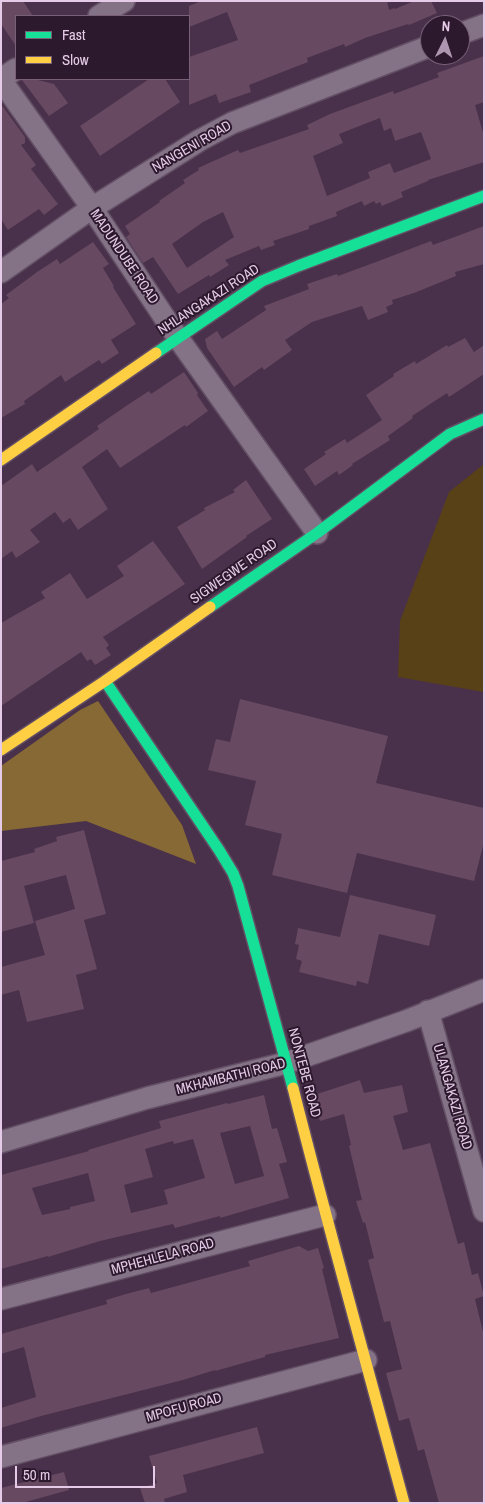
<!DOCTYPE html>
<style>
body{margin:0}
#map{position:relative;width:485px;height:1504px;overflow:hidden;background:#49314b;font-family:"Archivo Narrow",sans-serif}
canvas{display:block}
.frame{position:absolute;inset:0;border:2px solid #e5cbe7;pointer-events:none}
.legend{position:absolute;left:15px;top:15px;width:175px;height:65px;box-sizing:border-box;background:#2d192e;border:1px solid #776078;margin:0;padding:6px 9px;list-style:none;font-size:15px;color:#e5cbe7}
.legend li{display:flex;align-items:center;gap:10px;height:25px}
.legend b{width:25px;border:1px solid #776078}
.north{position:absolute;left:420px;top:15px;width:50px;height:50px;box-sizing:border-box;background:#2d192e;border:1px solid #776078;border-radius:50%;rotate:4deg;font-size:14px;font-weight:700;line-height:20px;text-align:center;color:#e5cbe7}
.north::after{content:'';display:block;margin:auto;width:18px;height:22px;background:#ae95b0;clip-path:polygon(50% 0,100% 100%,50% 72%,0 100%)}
.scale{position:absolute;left:15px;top:1466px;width:140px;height:22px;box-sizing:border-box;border:2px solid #e5cbe7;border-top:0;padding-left:6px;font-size:15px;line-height:18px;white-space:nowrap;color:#e5cbe7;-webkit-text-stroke:4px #2d192e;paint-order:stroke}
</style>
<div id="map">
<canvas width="485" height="1504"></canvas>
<div class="frame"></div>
<ul class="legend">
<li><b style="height:6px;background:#16e098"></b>Fast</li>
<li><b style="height:6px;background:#ffcf43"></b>Slow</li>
</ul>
<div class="north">N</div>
<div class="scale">50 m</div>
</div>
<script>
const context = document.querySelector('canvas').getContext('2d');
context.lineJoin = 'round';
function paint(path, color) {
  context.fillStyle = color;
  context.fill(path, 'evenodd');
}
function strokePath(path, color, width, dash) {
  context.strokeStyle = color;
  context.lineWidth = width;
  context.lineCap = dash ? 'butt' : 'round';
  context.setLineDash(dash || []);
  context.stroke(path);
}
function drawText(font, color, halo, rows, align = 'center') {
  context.font = font + ' "Archivo Narrow",sans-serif';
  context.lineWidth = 4;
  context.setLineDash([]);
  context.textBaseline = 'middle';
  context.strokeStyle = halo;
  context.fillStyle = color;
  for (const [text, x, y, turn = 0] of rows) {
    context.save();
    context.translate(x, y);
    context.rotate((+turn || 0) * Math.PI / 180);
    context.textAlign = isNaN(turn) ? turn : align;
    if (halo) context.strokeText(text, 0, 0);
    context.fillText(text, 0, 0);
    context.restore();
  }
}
paint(new Path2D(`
 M484,464V692L398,677L400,621L449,492Z`), '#584116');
paint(new Path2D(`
 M98,701L182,825L196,864L86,821L1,831V766L80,710Z`), '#866935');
paint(new Path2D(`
 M1,1H23L33,16H16V46L1,24Z
 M201,1H387L389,10L394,8L395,9L414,1H431L437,13L409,25L408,24L365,38L345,47L344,44L307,58L308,62L249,85L251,92L219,103L216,94L189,105V57L238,40L227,12L189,27V6Z
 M484,56V102L475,105L484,136V162L428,180V181L401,192L403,197L382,206L380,202L376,204L374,201L364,206L362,201L336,212L337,216L309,226V229L273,241L275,245L261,250L259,246L225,260L229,265L210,277L209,275L178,294L153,257L143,263L126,237L130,234L125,226L160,202L159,201L185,183L183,180L199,170L198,168L238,150L240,153L309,129L307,125L330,114L393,91L394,94L439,77L437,73ZM380,118L384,131L391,128L395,141L421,132L431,159L394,173L390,163L368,172L370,178L327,196L313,156L343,143L339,134ZM223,212L234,237L187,268L172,244L203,222Z
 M24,79H34L54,84L68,103L49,116L22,80Z
 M149,79H165L180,102L100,156L80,126Z
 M1,104L25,137V143L21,145L36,165L31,169L58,204L44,215L39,209L8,230L1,219Z
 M484,226V264L455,272L456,276L414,293L392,300L393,304L386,307L388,312L368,320L362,306L312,322L285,340L292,350L264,370L262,367L234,387L207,348L205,339L217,331L222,339L266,310L264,306L309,289L307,284L337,274L338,276L376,262L431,241L433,245Z
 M93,242L109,264L103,268L114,286L113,287L136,324L111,340L119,353L102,364L99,360L65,382L61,375L24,401L25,404L1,418V304L9,298L6,295L37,272L57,259L60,264Z
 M465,338L474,352L484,345V374L449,397L447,393L412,416L413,418L388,436L390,440L352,464L353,465L339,475L337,471L315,486L304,469L326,454L324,452L345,439L347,443L382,420L366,395L394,376L393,374L415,361L416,364L447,345L448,347Z
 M184,372L198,393L197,395L208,411L186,427L185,425L120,468L107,449L82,467L108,509L78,530L70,518L63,523L55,512L30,530L40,542L16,558L12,551L1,559V486L32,464L37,472L99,429L97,426L129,404L149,391L151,394Z
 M246,480L272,519L246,536L247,537L202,569L177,527L205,510L204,508L235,492L233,490Z
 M153,541L185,584L103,637L109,645L106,648L111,655L95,665L91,659L87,661L81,652L1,706V623L45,598L41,592L70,573L87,599L124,576L117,566Z
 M240,699L388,736L376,783L484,808V842L474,881L357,853L347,893L272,875L282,834L245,825L256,781L208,770L216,739L230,742Z
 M84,830L106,914L84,920L97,969L76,975L84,1009L27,1022L19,990L1,995V967L45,955L35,921L75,909L66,875L24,886L34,923L1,932V861L35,852L34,849L57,841L56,837Z
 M350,895L436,915L429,946L379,934L368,984L357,981L356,986L299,972L302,961L296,959L299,945L295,944L298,928L340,937Z
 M360,1080L364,1093L402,1085L408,1112L393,1116L403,1150L430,1143L458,1244L464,1242L472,1275L478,1273L484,1296L475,1299L484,1336V1503H439L424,1449L418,1451L409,1418L399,1421L386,1373L402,1369L390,1321L384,1322L368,1260L374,1258L365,1222L363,1223L356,1201L362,1200L349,1146L351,1145L344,1114L320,1121L311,1096Z
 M264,1095L272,1129L277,1128L287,1162L279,1164L289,1198L220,1218V1216L175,1228L173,1224L100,1241L48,1257V1256L1,1269V1175L89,1151L88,1150L161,1128L159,1121L227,1103L228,1104ZM250,1126L264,1176L235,1184L220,1133ZM193,1139L205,1178L164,1190L168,1204L131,1213L124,1185L153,1177L145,1149L173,1141L174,1144ZM88,1173L95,1201L70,1207V1209L42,1215L32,1188Z
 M299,1246L308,1251L318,1248L324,1268L322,1269L339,1338L265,1355V1357L215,1371V1370L183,1380L41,1416L1,1428V1408L36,1397L24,1347L1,1354V1334L107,1304L106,1300L126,1294L149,1288L151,1293L250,1266L248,1261Z
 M257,1427L264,1453L183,1475L187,1492L164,1499L165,1503H145L140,1488L157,1483L149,1456Z
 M64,1472L69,1490L22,1503H1V1488Z`), '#674961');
const street = new Path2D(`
 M99,16L124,1
 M460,34L484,25
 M1,79L16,69
 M1,80L92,208L178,338L317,533
 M1,272L92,208L200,140L232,123L430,46
 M428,1011L484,1211
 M1,1142L147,1098L286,1063L406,1021L484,990
 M1,1299L325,1215
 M1,1457L366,1360`);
const fast = new Path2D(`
 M156,353L262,281L298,266L484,196
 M210,607L317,533L450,434L484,419
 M105,681L219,850L233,873L238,886L293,1088`);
const slow = new Path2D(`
 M1,460L156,353
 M1,750L105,681L210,607
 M293,1088C328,1227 367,1365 404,1503`);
strokePath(street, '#634f65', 24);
strokePath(fast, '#634f65', 14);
strokePath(slow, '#634f65', 14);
strokePath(street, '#847286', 21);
strokePath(fast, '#16e098', 11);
strokePath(slow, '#ffcf43', 11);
drawText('14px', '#e5cbe7', '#2d192e', [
 ["NANGENI ROAD",192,147,-30],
 ["MADUNDUBE ROAD",124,257,56],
 ["NHLANGAKAZI ROAD",209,300,-33],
 ["SIGWEGWE ROAD",234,572,-35],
 ["NONTEBE ROAD",304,1073,75],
 ["MKHAMBATHI ROAD",231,1077,-14],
 ["ULANGAKAZI ROAD",452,1097,74],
 ["MPHEHLELA ROAD",163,1257,-15],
 ["MPOFU ROAD",184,1408,-15]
]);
</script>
